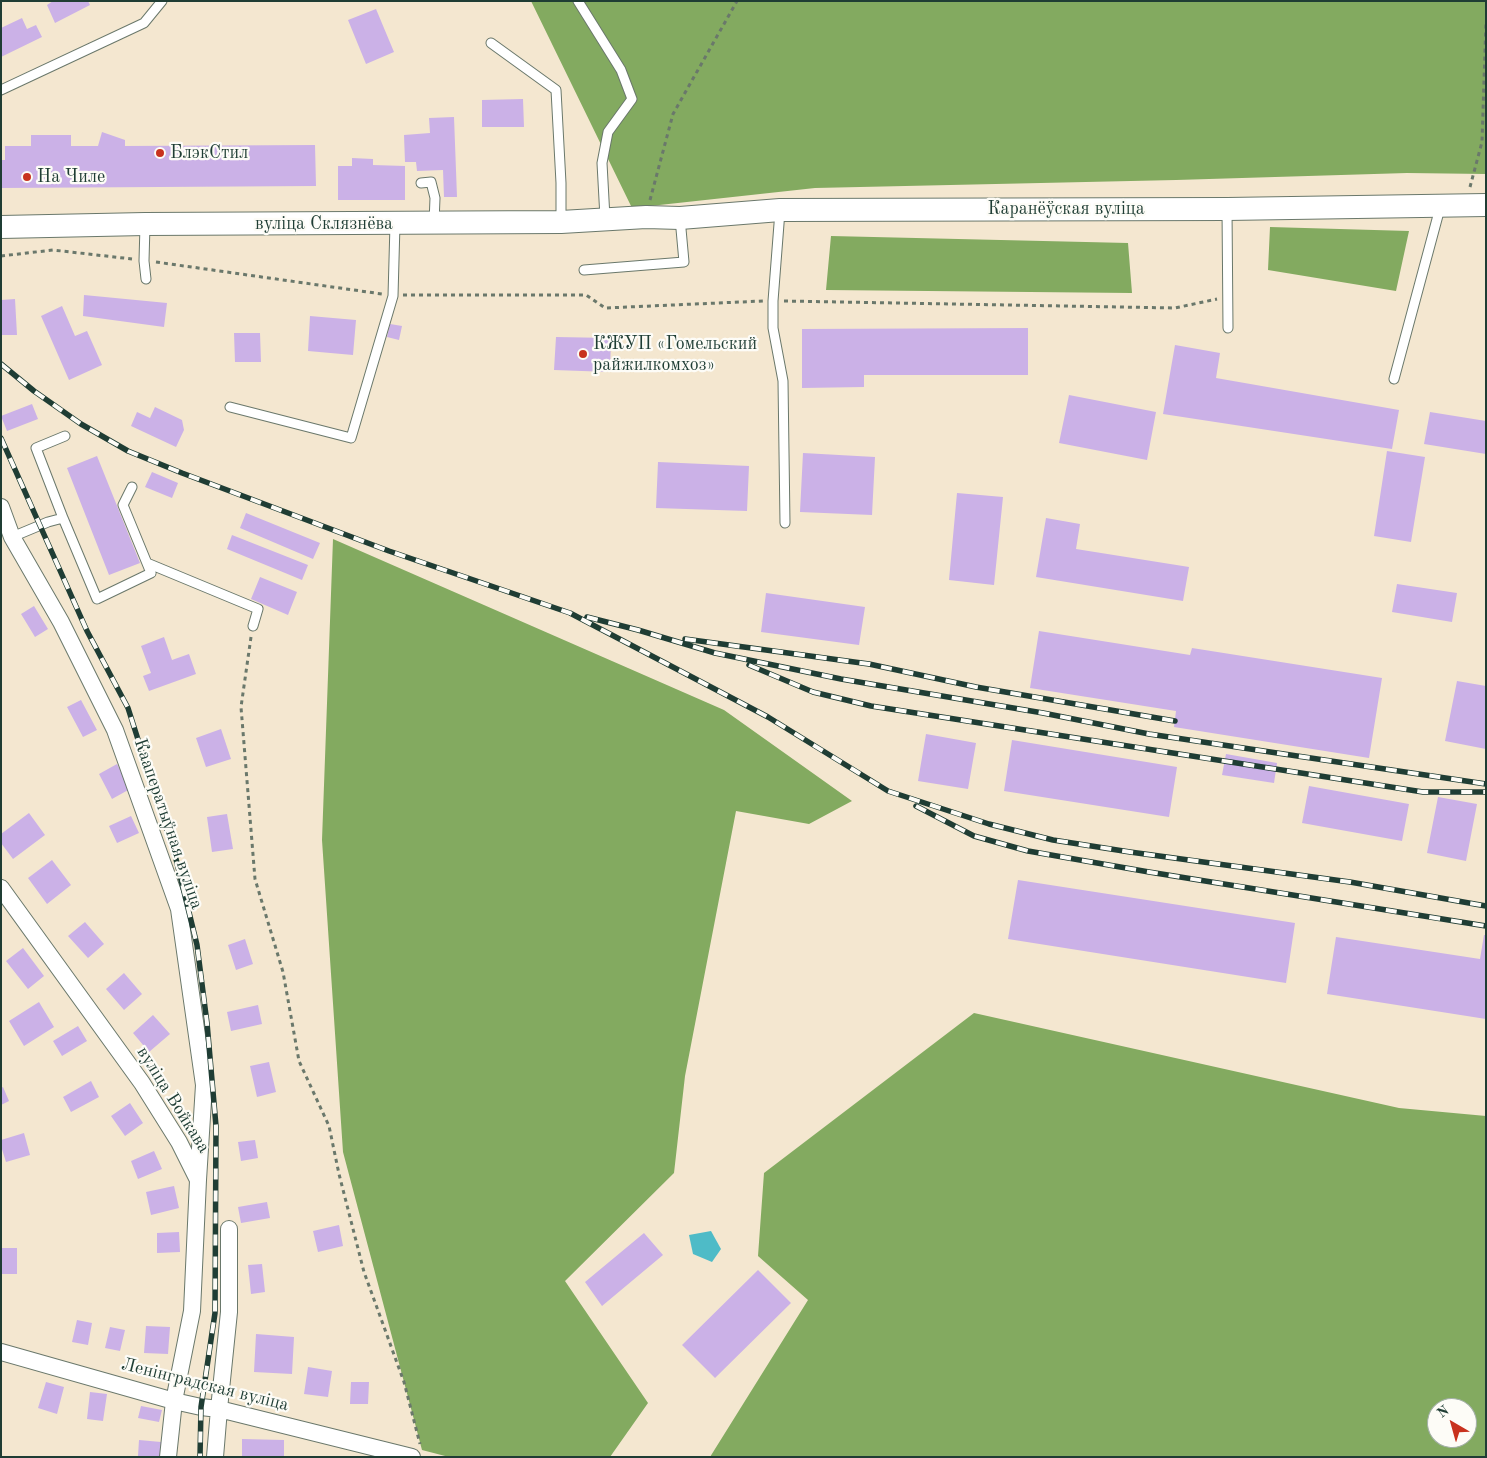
<!DOCTYPE html>
<html>
<head>
<meta charset="utf-8">
<style>
  body { margin:0 }
  #map { position:relative; width:1487px; height:1458px; overflow:hidden; background:#f4e7d0; font-family:"Old Standard TT",serif }
  canvas { display:block }
  .frame { position:absolute; inset:0; border:2px solid #1f3d34; pointer-events:none }
  .north { position:absolute; left:1427px; top:1398px; width:50px; height:50px; box-sizing:border-box; background:#fdfcf7; border:1px solid #a4b0a9; border-radius:50%; rotate:322deg; font-size:14px; font-weight:700; line-height:20px; text-align:center; color:#1f3d34 }
  .north::after { content:''; display:block; margin:auto; width:18px; height:22px; background:#c8321e; clip-path:polygon(50% 0,100% 100%,50% 72%,0 100%) }
</style>
</head>
<body>
<div id="map">
<canvas width="1487" height="1458"></canvas>
<div class="frame"></div>
<div class="north">N</div>
</div>
<script>
const context = document.querySelector('canvas').getContext('2d');
context.lineJoin = 'round';
function fillPath(path, color) { context.fillStyle = color; context.fill(path, 'evenodd'); }
function stroke(path, color, width, dash) { context.strokeStyle = color; context.lineWidth = width; context.lineCap = dash ? 'butt' : 'round'; context.setLineDash(dash || []); context.stroke(path); }
function label(font, color, halo, rows, align = 'center') {
  context.font = font + ' "Old Standard TT",serif'; context.lineWidth = 4.5; context.setLineDash([]); context.textBaseline = 'middle'; context.strokeStyle = halo; context.fillStyle = color; for (const [text, x, y, turn = 0] of rows) {
    context.save(); context.translate(x, y); context.rotate((+turn || 0) * Math.PI / 180); context.textAlign = isNaN(turn) ? turn : align; if (halo) context.strokeText(text, 0, 0); context.fillText(text, 0, 0); context.restore();
  }
}
fillPath(new Path2D(`
  M531 1H1486V174L1407 173 1176 180 815 188 632 208Z
  M1270 227 1409 231 1396 291 1268 270Z
  M831 236 1128 243 1132 293 826 290Z
  M333 539 724 710 852 801 809 824 736 811 685 1076 674 1173 565 1281 648 1403 610 1457H449L422 1450 343 1152 322 840Z
  M974 1013 1399 1108 1486 1116V1457H710L808 1300 758 1256 764 1173ZM1437 1408H1467V1438H1437Z`), '#83aa60');
fillPath(new Path2D(`
  M711 1231 721 1249 712 1262 693 1254 689 1235Z`), '#4ebbc7');
fillPath(new Path2D(`
  M53 1H88L90 5 55 23 47 5Z
  M376 9 394 52 366 64 348 20Z
  M22 18 27 29 36 25 42 37 1 57V28Z
  M523 99 524 127H482V100Z
  M454 117 457 197H444L443 170 417 171 416 162H405L404 135 430 133 429 118Z
  M102 132 125 140V146L315 145 316 186 1 188V160H5V146H31V135H71V146H98Z
  M352 158 373 159V165L405 166V200H338V166H352Z
  M84 295 167 303 164 327 83 316Z
  M15 299 17 335H1V300Z
  M62 306 75 336 87 331 102 365 69 380 41 316Z
  M310 316 356 320 353 355 308 351Z
  M390 324 402 326 399 340 387 337Z
  M1028 328V375H864V387L802 388V329Z
  M234 333H260L261 362H235Z
  M556 337 611 338 610 372 554 370Z
  M1175 345 1220 353 1216 378 1399 410 1392 449 1163 414Z
  M1069 395 1156 412 1147 460 1059 443Z
  M32 404 38 419 7 431 1 416Z
  M155 407 182 420 184 430 176 447 131 426 137 412 150 418Z
  M1430 412 1486 421V454L1424 444Z
  M1387 451 1425 457 1411 542 1374 536Z
  M803 453 875 457 872 515 800 512Z
  M97 456 140 563 109 575 67 468Z
  M658 462 749 466 747 511 656 508Z
  M152 472 178 483 172 498 145 487Z
  M957 493 1003 497 994 585 949 580Z
  M246 513 320 543 313 559 240 528Z
  M1046 518 1080 524 1076 549 1189 567 1183 601 1036 577Z
  M232 535 308 565 302 580 227 549Z
  M260 577 297 592 288 615 251 599Z
  M1397 584 1457 593 1452 622 1392 612Z
  M766 593 865 607 859 645 761 632Z
  M34 606 48 629 35 637 21 614Z
  M1039 631 1190 655 1192 648 1382 678 1369 758 1174 727 1176 711 1030 688Z
  M164 637 172 660 189 654 196 674 149 691 143 676 151 673 141 646Z
  M1457 681 1486 686V749L1445 741Z
  M81 700 97 730 83 737 67 707Z
  M221 729 231 759 206 767 196 738Z
  M926 734 976 743 968 789 918 781Z
  M1012 740 1177 767 1169 817 1004 791Z
  M1226 754 1277 763 1274 783 1222 775Z
  M117 764 130 789 112 799 99 774Z
  M1309 786 1409 804 1402 841 1302 823Z
  M1438 797 1477 804 1466 861 1427 853Z
  M29 813 45 835 13 859 1 843V834Z
  M227 814 233 849 212 852 207 817Z
  M131 816 139 833 117 843 109 826Z
  M52 860 71 885 47 904 28 878Z
  M1018 880 1295 923 1286 983 1008 939Z
  M85 922 104 944 88 958 68 936Z
  M1484 935H1486V1019L1327 994 1336 937 1480 959Z
  M245 939 253 964 236 970 228 945Z
  M23 948 44 976 28 989 6 961Z
  M124 973 142 994 124 1010 106 989Z
  M39 1002 54 1027 24 1046 9 1021Z
  M258 1005 262 1024 231 1031 227 1012Z
  M153 1015 170 1034 149 1052 133 1033Z
  M78 1026 87 1041 62 1056 53 1041Z
  M269 1062 276 1092 257 1097 250 1066Z
  M91 1081 99 1097 71 1112 63 1097Z
  M3 1087 9 1101 1 1105V1088Z
  M130 1103 143 1123 125 1136 111 1116Z
  M24 1133 30 1155 6 1162 1 1146V1140Z
  M255 1140 258 1158 241 1161 238 1142Z
  M154 1151 162 1169 138 1179 131 1161Z
  M174 1186 179 1208 151 1215 146 1192Z
  M267 1202 270 1218 241 1223 238 1207Z
  M339 1225 343 1246 318 1252 313 1231Z
  M179 1232 180 1252 157 1253V1233Z
  M644 1233 663 1255 602 1306 585 1282Z
  M1 1248H17V1274H1Z
  M262 1264 265 1292 251 1294 248 1265Z
  M758 1270 791 1303 715 1378 682 1345Z
  M77 1320 92 1323 88 1345 72 1342Z
  M146 1326 170 1327 168 1354 144 1353Z
  M110 1327 125 1330 120 1351 105 1348Z
  M256 1334 294 1337 292 1374 254 1372Z
  M308 1367 332 1371 328 1397 304 1394Z
  M46 1382 64 1387 57 1414 38 1408Z
  M351 1382H369L368 1404H350Z
  M90 1392 107 1394 103 1421 87 1419Z
  M141 1406 162 1410 159 1422 138 1418Z
  M242 1439 284 1440V1457H242Z
  M139 1440 161 1442 160 1457 138 1456Z`), '#cbb1e7');
const lane = new Path2D(`
  M578 1 621 70 632 99 608 132 602 163 605 218
  M491 43 556 90 561 183V221
  M1 90 144 23 162 1
  M421 183 431 182 435 198 434 223
  M1227 209 1228 328
  M780 211 773 301V328L783 381 785 523
  M145 225 144 261 146 279
  M584 270 684 262 680 218
  M1394 379 1440 208
  M230 407 351 438 393 296 395 224
  M63 518 97 599 151 573 123 505 132 487
  M12 537 48 522 63 518 36 448 65 436
  M147 563 258 609 253 626`);
const street = new Path2D(`
  M1 507 12 537 61 622 115 730 179 909 204 1085 198 1180
  M1 888 142 1083 179 1142 198 1180 192 1311 174 1401 168 1457
  M1 1352 174 1401 201 1407 219 1409 412 1457
  M215 1457 219 1409 229 1312V1229`);
const secondary = new Path2D(`
  M1 227 145 224 561 222 646 217 680 218 780 210 1227 209 1486 205`);
stroke(lane, '#6a786b', 11);
stroke(street, '#6a786b', 18);
stroke(secondary, '#6a786b', 24);
stroke(new Path2D(`
  M1470 187 1482 142 1486 21
  M650 200 673 114 737 1
  M1 256 53 250 132 259
  M156 262 382 294
  M403 295H586L605 308 763 301
  M784 301 1175 308 1217 299
  M251 637 241 707 255 879 283 972 299 1061 329 1126 339 1174 364 1272 404 1382 420 1444`), '#6a786b', 3, [4, 4]);
stroke(lane, '#fff', 9);
stroke(street, '#fff', 16);
stroke(secondary, '#fff', 22);
const rail = new Path2D(`
  M1 364 34 391 81 424 128 451 182 473 389 551 570 613 768 717 888 791 989 824 1053 840 1130 852 1350 882 1486 906
  M1 438 87 631 128 708 176 859 197 945 207 1023 216 1126 215 1313 201 1407 200 1457
  M587 617 638 630 715 653 841 679 1043 713 1149 734 1486 784
  M685 639 869 664 976 687 1175 721
  M749 665 813 692 871 706 1423 792H1486
  M916 806 974 836 1028 851 1149 872 1486 926`);
stroke(rail, '#1f3d34', 5.5);
stroke(rail, '#fdfcf7', 4, [11]);
for (const [x, y, r, color] of [
  [160,153,5,"#c8321e"],
  [27,177,5,"#c8321e"],
  [583,354,5,"#c8321e"]
]) { const dot = new Path2D(); dot.arc(x, y, r, 0, 2 * Math.PI); context.fillStyle = color; context.fill(dot); stroke(dot, '#fdfcf7', 2); }
label('18px', '#1f3d34', '#fdfcf7', [
  ["БлэкСтил",170,153],
  ["На Чиле",37,177],
  ["КЖУП «Гомельский",593,344],
  ["райжилкомхоз»",593,365]
], 'left');
label('18px', '#1f3d34', '#fdfcf7', [
  ["Каранёўская вуліца",1066,209],
  ["вуліца Склязнёва",324,224],
  ["Кааператыўная вуліца",168,824,71],
  ["вуліца Войкава",173,1100,58],
  ["Ленінградская вуліца",205,1385,14]
]);
</script>
</body>
</html>
